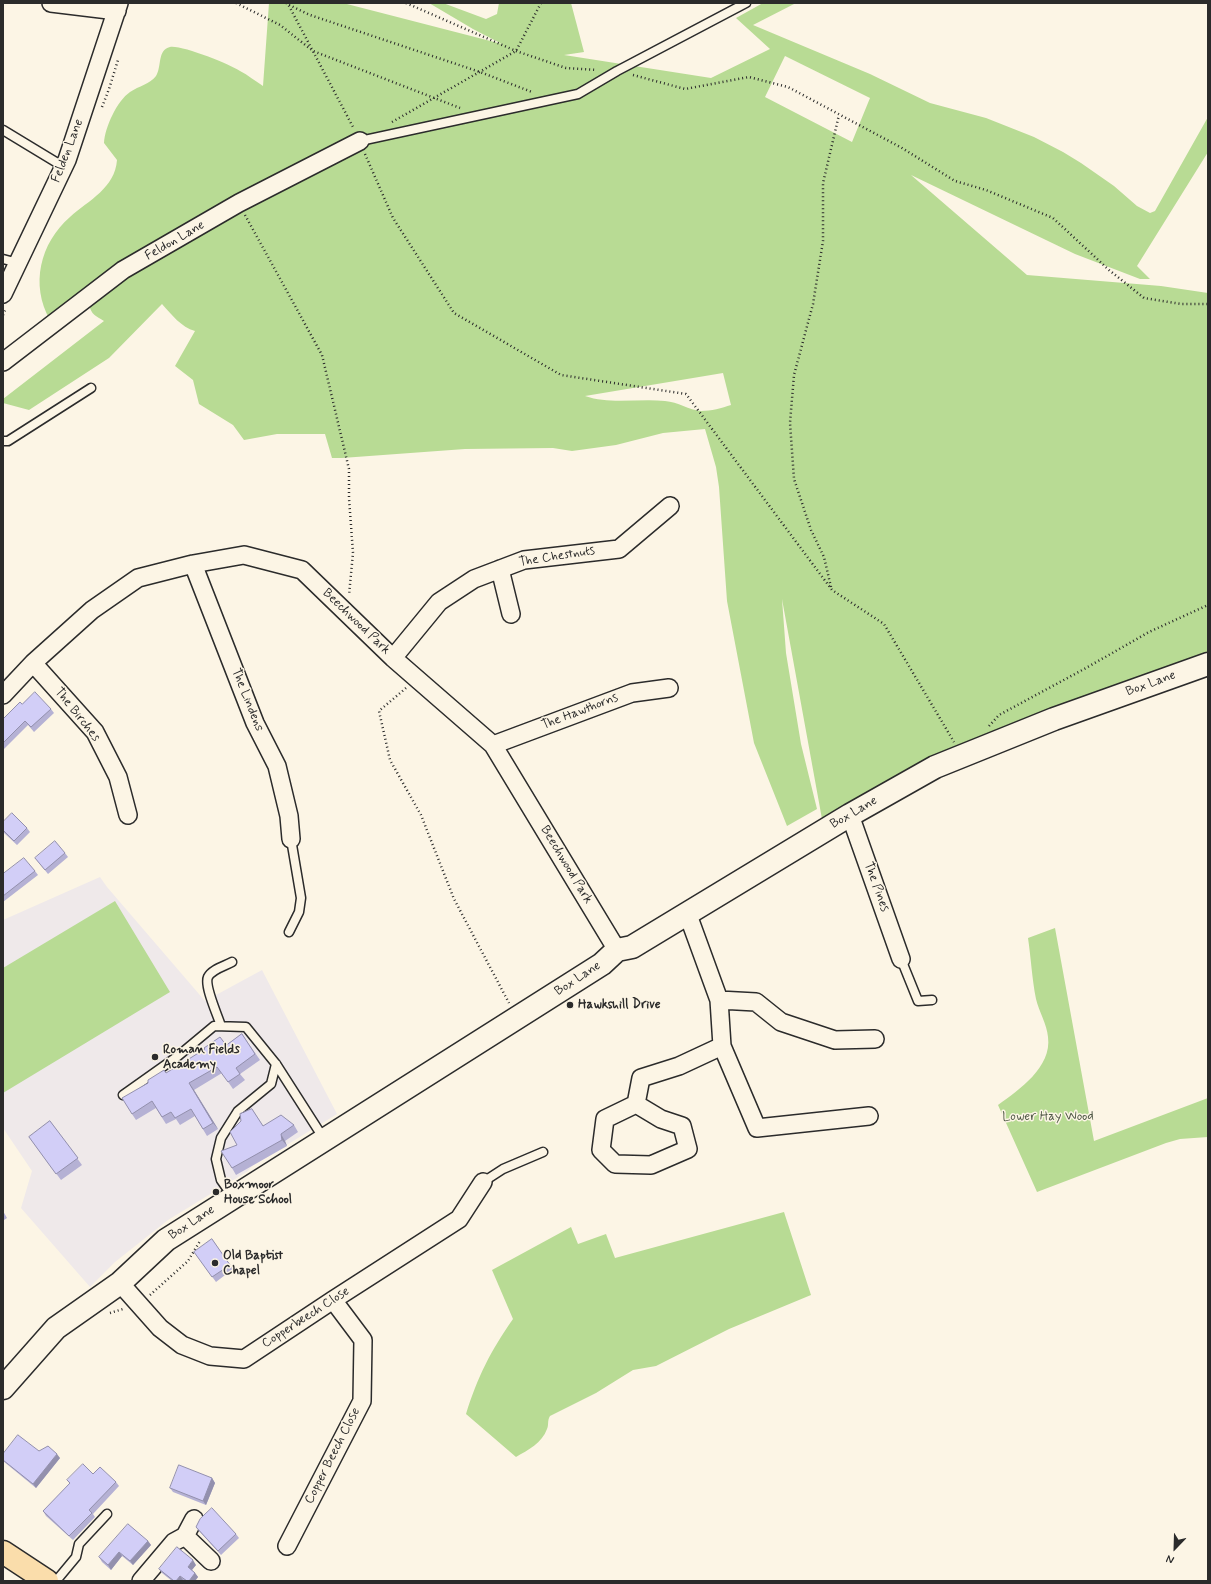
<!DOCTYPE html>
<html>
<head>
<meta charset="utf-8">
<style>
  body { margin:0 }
  #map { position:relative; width:1211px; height:1584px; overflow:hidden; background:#fcf5e5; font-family:Mynerve,sans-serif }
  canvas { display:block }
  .frame { position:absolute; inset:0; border:4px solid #2b2b2b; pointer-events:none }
  .north { position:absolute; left:1155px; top:1528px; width:40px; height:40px; -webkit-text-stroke:3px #fcf5e5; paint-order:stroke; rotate:203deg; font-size:11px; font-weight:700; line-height:16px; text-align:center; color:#2b2b2b }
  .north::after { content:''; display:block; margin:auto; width:14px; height:18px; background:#2b2b2b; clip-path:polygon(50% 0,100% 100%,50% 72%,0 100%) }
</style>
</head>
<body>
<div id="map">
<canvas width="1211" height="1584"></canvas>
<div class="frame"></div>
<div class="north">N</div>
</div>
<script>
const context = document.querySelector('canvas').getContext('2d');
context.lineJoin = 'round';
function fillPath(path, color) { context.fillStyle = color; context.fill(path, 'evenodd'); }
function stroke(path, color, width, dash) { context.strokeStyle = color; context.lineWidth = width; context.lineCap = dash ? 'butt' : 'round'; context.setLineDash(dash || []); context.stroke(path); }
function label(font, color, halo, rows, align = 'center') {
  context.font = font + ' Mynerve,sans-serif'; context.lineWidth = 3; context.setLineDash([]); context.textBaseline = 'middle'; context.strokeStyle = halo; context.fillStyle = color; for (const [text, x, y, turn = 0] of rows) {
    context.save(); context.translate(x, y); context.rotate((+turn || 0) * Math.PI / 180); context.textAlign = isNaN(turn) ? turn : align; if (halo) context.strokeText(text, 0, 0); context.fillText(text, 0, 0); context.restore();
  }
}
fillPath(new Path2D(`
  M100 877 107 887 205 1001 262 970 337 1114 251 1167 248 1171 168 1220 115 1262 90 1287 21 1208 32 1171 3 1128V920Z`), '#efe9ea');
fillPath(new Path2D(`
  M269 3H343L502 44 473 29 429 3H443L486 19 497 14 499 3H571L584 52 564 55 711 78 770 49 736 18 763 3H796L753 25 870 74 930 103 986 118 1034 137 1063 152 1081 163 1114 186 1137 206 1150 213 1155 211 1208 117V152L1137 266 1150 279H1140L1075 254 911 175 1027 275 1161 286 1208 293V654L849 803 822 819 782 599 786 653 801 744 817 809 787 826 754 743 727 601 719 487 716 467 705 429 663 433 616 445 572 451 553 448 465 449 342 458H332L325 434H277L244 440 233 425 199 404 193 380 175 366 195 331C181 327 172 315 162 304L109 358 29 410 3 403V399L104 321C96 316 91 315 89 304L50 320C30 285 40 243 70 217 89 200 115 188 117 160L104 143C105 127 117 101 130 92 139 86 150 84 156 76 162 67 157 50 170 47 182 45 229 64 240 71 248 75 255 81 263 86ZM785 56 870 98 852 142 765 97ZM723 373 731 405C722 408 711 411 701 411 689 410 678 402 665 401 639 398 611 405 585 396Z
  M115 901 170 992 3 1093V968Z
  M1055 928 1094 1141 1208 1098V1137L1180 1139 1166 1143 1037 1192 998 1105C1019 1090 1052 1067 1048 1037 1047 1024 1039 1012 1036 999 1032 979 1031 958 1028 938Z
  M784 1212 811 1295 729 1329 656 1366 633 1370 596 1393 550 1416C547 1421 549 1425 547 1429 542 1443 528 1450 516 1457L466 1414C478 1376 490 1352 513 1319L492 1270 571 1227 578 1244 606 1234 615 1258Z`), '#b8db94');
const service = new Path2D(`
  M3 130 64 167
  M360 141 578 94 617 71 746 3
  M3 259 18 263
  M3 441H8L91 388
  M289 932 299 912 301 898 291 839
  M901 959 918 1001 932 1000
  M221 1026C218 1016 204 986 208 977 212 969 225 966 232 962
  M123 1095 178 1056 214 1026 246 1027 276 1064 324 1139
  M483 1182 503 1169 543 1152
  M233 1197 221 1180 216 1159 221 1138 238 1111 271 1084 276 1064
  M56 1581 76 1557 79 1544 107 1514`);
const minor = new Path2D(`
  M51 3 117 11
  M3 294 67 160 119 3
  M3 362 123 270 239 203 360 141
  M193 564 255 723 277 766 289 816 291 839
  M500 569 511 614
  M393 658 439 602 474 579 524 560 619 549 670 506
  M33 663 95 732 118 777 128 815
  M3 695 33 663 92 610 138 578 193 564 244 555 302 570 393 658 493 745 617 950
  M493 745 632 693 669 688
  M850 815 901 959
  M688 915 719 1000 722 1046 757 1128 869 1116
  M719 1000 756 1002 781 1022 835 1040 875 1039
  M636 1104 661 1119 682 1126 688 1149 651 1165 615 1164 601 1150 605 1119 636 1104 641 1078 679 1066 722 1046
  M120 1283 160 1328 182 1345 210 1356 244 1359 333 1300 459 1219 483 1182
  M185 1536 194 1519
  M287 1546 362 1401 363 1340 333 1300
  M141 1581 174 1542 185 1536 211 1561`);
const secondary = new Path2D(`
  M3 1388 56 1328 120 1283 166 1240 602 964 617 950 632 947 850 815 935 767 1054 719 1208 664`);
const primary = new Path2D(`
  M3 1552 47 1581`);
stroke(service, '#2b2b2b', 11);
stroke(minor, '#2b2b2b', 20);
stroke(secondary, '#2b2b2b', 25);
stroke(primary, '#2b2b2b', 25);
stroke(new Path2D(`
  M236 3 280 25 313 51 460 108
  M286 3 288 4 353 127
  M406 3 516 51 566 68 597 70
  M289 5 310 15 480 72 532 92
  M633 75 685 89 749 77 788 87 902 148 955 181 986 190 1053 218 1109 270 1144 298 1181 304H1208
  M102 107 109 89 118 60
  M392 122 516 51 541 3
  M365 154 393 218 454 313 561 375 686 394 832 590 884 624 954 742
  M245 215 322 355 349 469V498L353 553 349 595
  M3 315 6 308
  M831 587 824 557 811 530 794 479 790 423 794 375 813 304 823 241V183L839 115
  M406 688 379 711 390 760 421 815 454 899 509 1003
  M989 726 999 715 1086 668 1149 632 1208 605
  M150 1295 188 1261 200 1241
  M110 1313 123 1309`), '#2b2b2b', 2.5, [1, 3]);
stroke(service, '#fcf5e5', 8);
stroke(minor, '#fcf5e5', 17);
stroke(secondary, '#fcf5e5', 22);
stroke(primary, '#faddab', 22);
fillPath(new Path2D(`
  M22 704 51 709 54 713 34 732 28 725 3 750V719Z
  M3 822 27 828 30 832 17 845 3 832Z
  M65 853 68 857 48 874 35 858Z
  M35 871 38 875 3 902V874Z
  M242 1034 260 1060 240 1074 245 1080 233 1089 222 1073 194 1090 218 1129 207 1136 195 1116 180 1125 176 1119 166 1124 156 1108 136 1120 132 1114 166 1073 226 1045Z
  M252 1109 263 1126 294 1125 298 1132 285 1141 287 1146 236 1175 232 1168 237 1145 241 1121Z
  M50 1121 82 1165 61 1180 29 1137Z
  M3 1211 7 1218 4 1220 3 1219Z
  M212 1239 233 1269 216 1282 194 1252Z
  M39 1451 60 1458 36 1488 3 1461V1454Z
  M93 1474 116 1482 119 1486 93 1514 95 1517 73 1540 46 1516 43 1511 70 1484 67 1480Z
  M212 1478 215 1483 206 1505 173 1492 170 1488Z
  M196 1527 236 1534 239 1538 221 1555 199 1531Z
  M148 1541 151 1545 133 1565 122 1556 111 1570 102 1562 99 1557Z
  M196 1565 192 1570 195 1573 198 1577 195 1581H184L183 1580V1581H172L162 1573 159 1569Z`), '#b5b1d4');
fillPath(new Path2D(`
  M189 1083 194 1090 218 1129 213 1123Z
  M281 1134 285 1141 287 1146 282 1140Z
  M57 1454 60 1458 36 1488 33 1484Z
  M212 1478 215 1483 206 1505 203 1501Z
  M148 1541 151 1545 133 1565 130 1561Z
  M119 1552 122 1556 111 1570 108 1565Z
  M193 1560 196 1565 191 1571 188 1567Z
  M195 1573 198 1577 195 1581H189Z
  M180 1576 183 1580V1581H176Z`), '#9390ad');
const building = new Path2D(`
  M35 692 51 709 31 727 25 721 3 743V719L20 702 22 704Z
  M12 813 27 828 14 841 3 830V822Z
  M55 841 65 853 45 870 35 858Z
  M24 858 35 871 3 896V874Z
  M242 1034 255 1054 236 1068 240 1074 228 1082 217 1067 189 1083 213 1123 203 1129 191 1109 175 1118 171 1112 162 1117 152 1101 132 1114 122 1098 148 1083V1080L164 1070 166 1073 205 1049 204 1048 220 1037 226 1045Z
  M252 1109 263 1126 281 1115 294 1125 281 1134 282 1140 232 1168 221 1151 237 1145 230 1132 241 1121 240 1114Z
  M50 1121 78 1158 56 1174 29 1137Z
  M212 1239 230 1265 212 1277 194 1252Z
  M18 1435 39 1451 48 1446 57 1454 33 1484 3 1460V1454Z
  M83 1464 93 1474 100 1467 116 1482 89 1510 92 1513 69 1536 43 1511 70 1483 67 1480Z
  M179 1465 212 1478 203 1501 170 1488Z
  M212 1508 236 1534 218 1551 196 1527 200 1519Z
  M128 1524 148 1541 130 1561 119 1552 108 1565 99 1557Z
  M177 1547 193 1560 188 1567 195 1573 189 1581H187L180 1576 176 1581H174L159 1569Z`);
fillPath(building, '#d2cef7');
stroke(building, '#9390ad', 1);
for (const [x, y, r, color] of [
  [570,1005,4,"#2b2b2b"],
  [155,1057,4,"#2b2b2b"],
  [216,1192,4,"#2b2b2b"],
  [215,1263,4,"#2b2b2b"]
]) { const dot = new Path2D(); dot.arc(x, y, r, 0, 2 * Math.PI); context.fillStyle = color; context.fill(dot); stroke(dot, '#fcf5e5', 1.5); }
label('13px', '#2b2b2b', '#fcf5e5', [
  ["Felden Lane",68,151,-69],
  ["Feldon Lane",175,241,-30],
  ["The Chestnuts",557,557,-9],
  ["Beechwood Park",356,622,44],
  ["Box Lane",1151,684,-20],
  ["The Lindens",247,700,68],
  ["The Hawthorns",580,712,-21],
  ["The Birches",77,715,51],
  ["Box Lane",854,813,-30],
  ["Beechwood Park",566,865,59],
  ["The Pines",876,887,70],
  ["Box Lane",578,979,-33],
  ["Box Lane",192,1223,-33],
  ["Copperbeech Close",306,1318,-33],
  ["Copper Beech Close",333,1456,-63]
]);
label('bold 13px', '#2b2b2b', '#fcf5e5', [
  ["Hawkshill Drive",578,1005],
  ["Roman Fields",163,1050],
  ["Academy",163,1065],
  ["Boxmoor",224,1185],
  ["House School",224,1200],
  ["Old Baptist",223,1256],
  ["Chapel",223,1271]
], 'left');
label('13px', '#4e5745', '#fcf5e5', [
  ["Lower Hay Wood",1048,1117]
]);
</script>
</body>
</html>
